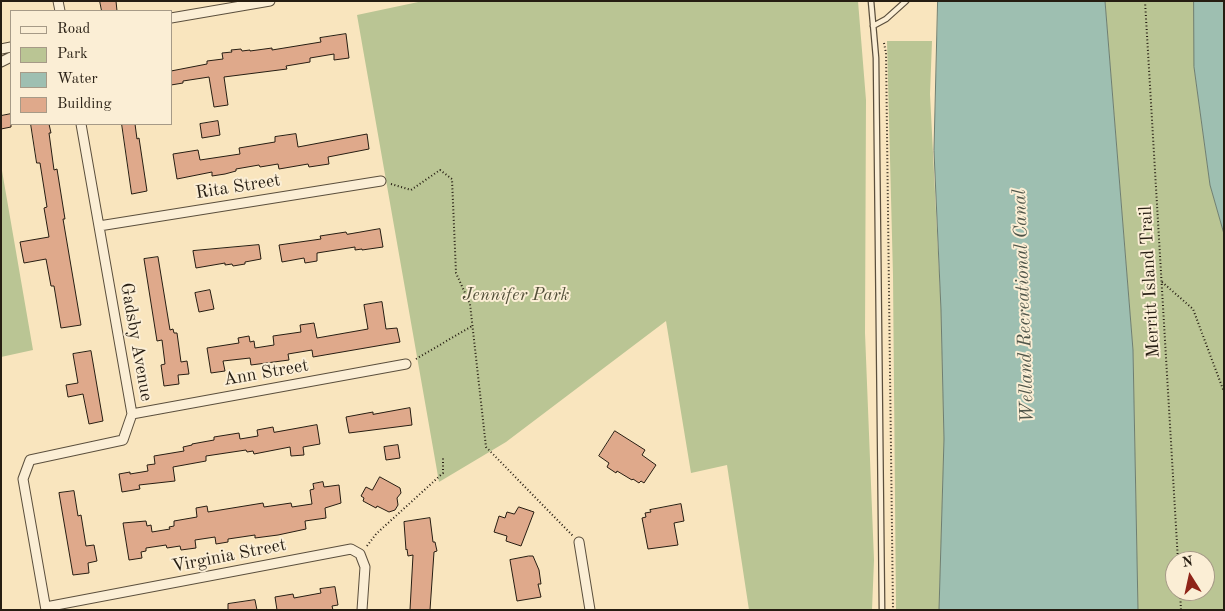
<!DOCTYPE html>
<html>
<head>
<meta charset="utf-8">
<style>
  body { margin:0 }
  #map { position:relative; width:1225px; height:611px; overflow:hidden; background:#f9e5be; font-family:"Old Standard TT",serif }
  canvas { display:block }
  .frame { position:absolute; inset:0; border:2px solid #261d12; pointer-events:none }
  .legend { position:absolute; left:10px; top:10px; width:162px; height:115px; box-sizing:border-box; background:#fbeed5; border:1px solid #a69a87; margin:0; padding:6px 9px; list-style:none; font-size:15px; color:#261d12 }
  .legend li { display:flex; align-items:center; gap:10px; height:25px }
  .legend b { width:25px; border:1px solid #a69a87 }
  .north { position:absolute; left:1165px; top:551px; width:50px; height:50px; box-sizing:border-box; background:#fbeed5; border:1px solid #a69a87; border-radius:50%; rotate:350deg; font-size:14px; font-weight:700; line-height:20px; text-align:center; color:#261d12 }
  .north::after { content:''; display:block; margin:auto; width:18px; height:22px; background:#8f2418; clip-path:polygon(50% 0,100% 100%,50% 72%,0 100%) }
</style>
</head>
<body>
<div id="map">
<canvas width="1225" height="611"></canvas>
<div class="frame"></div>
<ul class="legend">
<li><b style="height:6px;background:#fbeed5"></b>Road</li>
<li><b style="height:14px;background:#bac594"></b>Park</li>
<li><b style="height:14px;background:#9ebfb1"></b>Water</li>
<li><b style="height:14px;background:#dfa98b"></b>Building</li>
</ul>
<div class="north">N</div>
</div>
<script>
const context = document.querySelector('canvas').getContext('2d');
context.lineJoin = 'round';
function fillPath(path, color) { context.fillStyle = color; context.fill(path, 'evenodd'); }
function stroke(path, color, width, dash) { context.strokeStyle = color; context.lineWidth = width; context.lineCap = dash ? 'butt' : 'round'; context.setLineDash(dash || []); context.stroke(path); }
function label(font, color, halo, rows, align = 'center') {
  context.font = font + ' "Old Standard TT",serif'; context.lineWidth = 4; context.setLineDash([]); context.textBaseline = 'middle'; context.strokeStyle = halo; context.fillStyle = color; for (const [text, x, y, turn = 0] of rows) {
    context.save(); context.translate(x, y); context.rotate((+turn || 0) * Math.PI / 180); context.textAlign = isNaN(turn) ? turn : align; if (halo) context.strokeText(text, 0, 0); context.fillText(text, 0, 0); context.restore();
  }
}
fillPath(new Path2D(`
  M423 1H858L866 100 865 333 874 560 872 610H749L727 465 691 473 666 321 506 442 439 482 357 15Z
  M1105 1H1194V67L1210 185 1224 234V610H1138L1133 350ZM1175 561H1205V591H1175Z
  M887 41H932L930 94 941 310 944 439 939 610H896L893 276Z
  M1 165 33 350 1 357Z`), '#bac594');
const water = new Path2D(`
  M938 1H1105L1133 350 1138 610H939L944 439 941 310 934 151Z
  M1194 1H1224V234L1210 185 1194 67Z`);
fillPath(water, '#9ebfb1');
stroke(water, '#6e7e71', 1);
const building = new Path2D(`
  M100 1H116L117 11H102Z
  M346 34 349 58 334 60V54L310 58V62L286 66 287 69 224 77 228 105 214 107 209 77 183 81V83L171 85V71L207 64V61L223 59 222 53 232 52 231 50 241 49 242 51 250 50V51L272 48V50L321 42 320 38Z
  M11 114V127L1 129V116Z
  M218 121 220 135 202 138 200 124Z
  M31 124H49L51 133H49L54 170 57 169 65 219H63L81 325 61 328 54 286H51L46 259 24 263 20 242 49 237 44 208 47 207 40 163H37Z
  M122 124H135L137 139 139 138 147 191 132 194Z
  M296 134 298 147 367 134 369 149 328 157 329 164 309 167 308 164 279 169 278 164 260 167 259 165 236 169V171L225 174 212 176V172L177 179 173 154 198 150 200 160 240 154 239 148 275 142V137Z
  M380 229 383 247 362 250V249L355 250V247L317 253V261L305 263 304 258 282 262 279 245 321 239 320 236 346 232 347 234Z
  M259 245 261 259 245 262V264L233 266 232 264 225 265V263L196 268 193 251Z
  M158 257 170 330 173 329 174 333H177L181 362 187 361 189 374 178 375 179 384 164 386 161 365 165 364 162 340 157 341 144 259Z
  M210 290 214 309 199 312 195 293Z
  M382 302 386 329 397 328 400 342 313 357 312 350 288 354 289 360 251 365 250 358 223 361 225 371 211 373 207 348 239 343 238 338 249 336 250 342 254 341 255 348 274 345 273 336 301 332 300 325 314 323 317 338 368 329 364 305Z
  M91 351 103 421 89 424 83 394 68 397 66 385 78 383 73 354Z
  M410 408 412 425 349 433 346 417 373 412V414Z
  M317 425 320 444 303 447 304 455 291 456 290 447 254 454 253 451 247 452 246 450 206 456V461L173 467 175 481 139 485 140 489 122 492 119 474 130 472V474L148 471 147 465 155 464 154 456 184 451 183 447 192 445V444L214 440V437L239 433 240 439 258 436 257 430 273 427 274 432Z
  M615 431 645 450 642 455 656 465 644 483 641 481 639 483 633 479 632 480 617 471 616 473 607 467 609 463 599 456Z
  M398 445 400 458 386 460 384 447Z
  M380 477 400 488 401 493 397 498 398 505 395 510 389 512 377 506 376 508 363 501 364 498 361 496 366 487 372 490Z
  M323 482 324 487 339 485 341 503 325 508 326 518 305 521 306 529 278 535 255 538V535L228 539V542L216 544 215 537 195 540 196 548 181 550 180 546 167 548 166 545 146 548V551L141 552 142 558 129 560 123 523 146 521 147 526 151 525 152 532 170 529 169 527 174 526V521L197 517 196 508 207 506 208 512 263 503 264 507 291 503 292 507 312 504 310 490 314 489 313 484Z
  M74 491 78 516 81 515 86 546 94 545 97 561 88 563 89 573 73 575 59 493Z
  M681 504 684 521 674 523 678 545 648 549 642 518 646 517 645 513 651 512 650 510Z
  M519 507 534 512 521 546 506 541 507 536 494 532 499 516 505 518 507 512 514 514Z
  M430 518 433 542H435L437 551 434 552 430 610H410L413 555 408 556 407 549 406 550 404 522Z
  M529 556H533L539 570 541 584H538L541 597 517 601 510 560Z
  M335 587 338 605 332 606 333 610H277L275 597 293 594 294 598 321 593 320 589Z
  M255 600 257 610H228V604Z`);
fillPath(building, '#dfa98b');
stroke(building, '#261d12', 1);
const lane = new Path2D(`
  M871 1 876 58 882 610
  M873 26 886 19 906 1`);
const street = new Path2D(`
  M58 1 60 11
  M171 18 270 1
  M1 49 11 47
  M1 62 11 57
  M99 226 381 181
  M132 414 406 364
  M579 542 590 610
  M46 607 351 549 360 554 365 567 362 610
  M46 610 23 479 30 460 123 440 132 414 81 124`);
stroke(lane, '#5b4f3d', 7);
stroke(street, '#5b4f3d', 11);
stroke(new Path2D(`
  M1145 1 1178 561
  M884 43 886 53 893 610
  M391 184 411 190 440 170 452 179 456 273 470 304 486 447 573 536
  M1162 282 1193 309 1224 392
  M416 359 472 326
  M367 546 376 534 443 473V458
  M1180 591 1181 610`), '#261d12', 2, [1, 2.5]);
stroke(lane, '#fbeed5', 4.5);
stroke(street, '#fbeed5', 9);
label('18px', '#261d12', '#fbeed5', [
  ["Rita Street",238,187,-9],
  ["Merritt Island Trail",1150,282,-93],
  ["Gadsby Avenue",136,342,80],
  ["Ann Street",266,373,-10],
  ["Virginia Street",229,556,-11]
]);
label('italic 18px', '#524f39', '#fbeed5', [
  ["Jennifer Park",516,295]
]);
label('italic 19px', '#50564a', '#fbeed5', [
  ["Welland Recreational Canal",1024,306,-92]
]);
</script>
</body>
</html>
